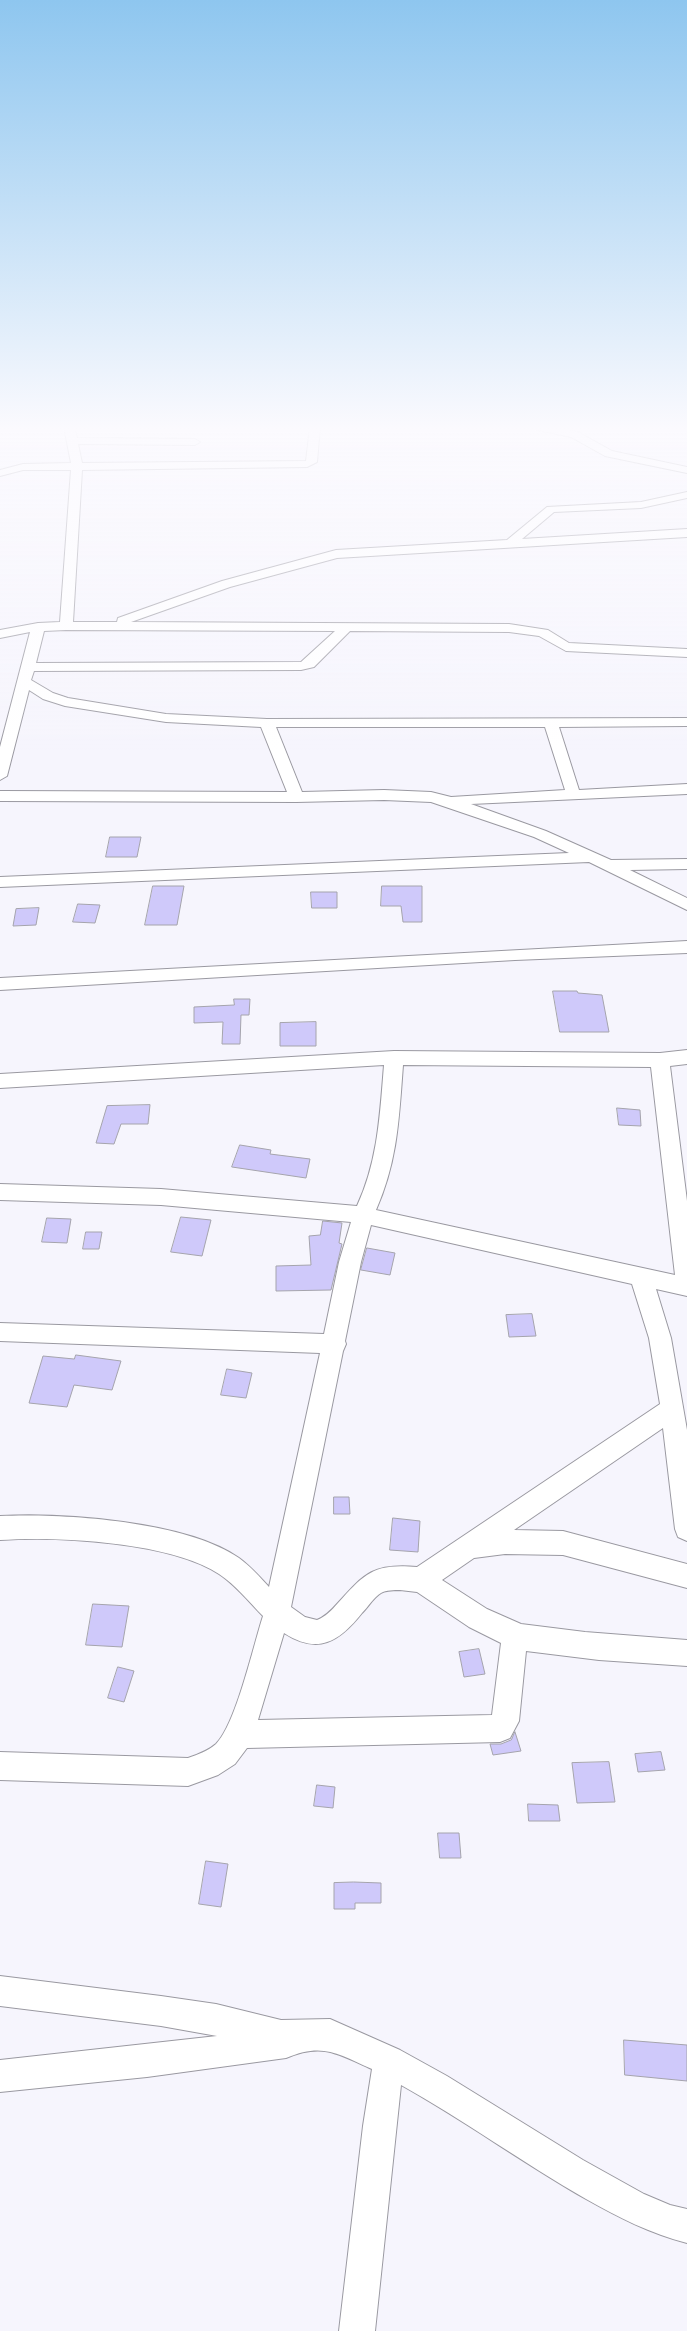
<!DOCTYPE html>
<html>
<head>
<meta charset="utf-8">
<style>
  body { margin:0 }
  canvas { display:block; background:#f6f5fd }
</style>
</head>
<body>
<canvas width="687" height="2331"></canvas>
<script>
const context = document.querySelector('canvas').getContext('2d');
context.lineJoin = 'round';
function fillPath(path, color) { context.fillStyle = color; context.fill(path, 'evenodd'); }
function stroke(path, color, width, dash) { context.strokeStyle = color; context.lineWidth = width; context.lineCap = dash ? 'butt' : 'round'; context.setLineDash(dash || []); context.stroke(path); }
const building = new Path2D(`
  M110 837H141L137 857H106Z
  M153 886H184L177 925H145Z
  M382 886H422V922H403L401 906H381Z
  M311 892H337V908H312Z
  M78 904 100 905 95 923 73 922Z
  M39 908 36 925 13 926 16 909Z
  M553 991H577L578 993 602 995 609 1032H560Z
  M234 999H250L249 1015H241L240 1044H222L223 1022 194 1023V1007L234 1005Z
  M316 1022V1046H280V1023Z
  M150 1105 148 1124H121L114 1144 96 1143 107 1106Z
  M617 1108 640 1110 641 1126 619 1125Z
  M240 1145 271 1150 270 1154 310 1159 306 1178 232 1167Z
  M181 1217 211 1220 202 1256 171 1252Z
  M47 1218 71 1219 67 1243 42 1242Z
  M323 1221 342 1223 339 1243 342 1244 331 1290 276 1291V1266L311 1265 309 1236 320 1235Z
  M86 1232H102L99 1249H83Z
  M367 1248 395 1253 390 1275 361 1270Z
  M532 1314 536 1336 509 1337 506 1315Z
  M76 1355 121 1361 112 1390 74 1385 67 1407 29 1403 43 1356 74 1359Z
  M227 1369 252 1373 246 1398 221 1395Z
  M334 1497H349L350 1514H334Z
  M393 1518 420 1521 418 1552 390 1550Z
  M93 1604 129 1606 122 1647 86 1645Z
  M479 1649 485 1674 464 1677 459 1652Z
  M118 1667 134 1671 124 1702 108 1698Z
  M515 1732 521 1751 493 1755 490 1744H501L511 1740Z
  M661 1752 665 1770 638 1772 635 1754Z
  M609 1762 615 1802 577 1803 572 1763Z
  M317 1785 335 1787 333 1808 314 1806Z
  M528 1804 558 1805 560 1821H529Z
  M438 1833H459L461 1858H440Z
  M206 1861 228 1864 221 1907 199 1904Z
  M354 1882 381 1883V1903H355V1909H334V1883Z
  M624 2040 687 2045V2081L625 2075Z`);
fillPath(building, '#cfc9fa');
stroke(building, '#a5a4ac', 1);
const minor = new Path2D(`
  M64 427H74L77 438 195 439 200 442 195 445 78 444 82 463 306 461 310 427H320L317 462 307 467 82 470 73 622H117L118 618 222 581 336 550 507 540 547 507 641 502 687 492V498L641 508 554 512 522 539 687 529V537L337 558 230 587 131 622 509 624 548 630 569 643 687 649V657L566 651 539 636 509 632 350 631 314 667 301 670 34 671 31 680 53 693 68 698 166 714 267 719 687 718V726L559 727 579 790 687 784V794L471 804 546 831 611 860 687 859V869L630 870 687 898V910L589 862 0 887V877L569 853 534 837 431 802 384 800 296 802 0 801V791L287 792 261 727 166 722 65 706 43 699 29 690 7 776 0 780V747L30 632 0 638V630L38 623 60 622 71 470H23L0 476V470L23 464 71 463ZM66 630 335 631 301 662 36 663 44 631ZM276 727H545L565 790 451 797 431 792 384 790 302 792Z
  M533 427H552L578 432 612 451 687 467V473L605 456 571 437 534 429Z
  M687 941V953L515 960 0 990V978Z
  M687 1050V1064L670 1066 687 1201V1296L656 1289 671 1338 687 1430V1541L678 1537 675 1529 663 1428 514 1530 563 1531 687 1564V1588L563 1555 505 1554 474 1558 442 1580 487 1609 521 1624 585 1632 687 1640V1666L599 1660 526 1651 519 1721 510 1738 500 1742 247 1748 235 1764 218 1775 188 1786 0 1780V1752L188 1758C197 1755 208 1751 216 1744 236 1724 253 1647 263 1616 249 1602 236 1585 219 1574 171 1542 58 1536 0 1540V1516C63 1513 186 1521 239 1558 250 1566 260 1577 269 1587L320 1353 0 1341V1323L324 1334 339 1262 351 1222 161 1205 0 1200V1184L161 1189 357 1206C378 1161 380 1114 384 1065L0 1088V1074L394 1051 660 1053ZM403 1065 651 1067 675 1275 376 1210C398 1160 399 1117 403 1065ZM371 1225 632 1284 649 1338 660 1404 417 1567C374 1563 365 1573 338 1603 332 1610 325 1617 317 1620L305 1617 291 1607 343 1351 346 1344 345 1341 361 1262ZM400 1590 417 1592 469 1627 501 1643 492 1715 258 1720 284 1633C318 1655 339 1642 362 1613 368 1607 374 1597 381 1593 386 1590 394 1590 400 1590Z
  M0 1976 161 1996 216 2004 281 2020 330 2019 400 2050 447 2076 583 2160 644 2194 670 2205 687 2209V2243C651 2234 618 2217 586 2199 523 2163 464 2120 401 2085L375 2331H339L363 2126 372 2069C338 2054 323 2042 286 2058L147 2077 0 2092V2060L217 2036 161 2026 0 2006Z`);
stroke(minor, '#9a99a1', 2);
fillPath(minor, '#fff');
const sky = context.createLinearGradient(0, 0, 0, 753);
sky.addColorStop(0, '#8ec6ef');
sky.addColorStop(0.57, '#fbfafe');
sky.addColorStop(1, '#fbfafe00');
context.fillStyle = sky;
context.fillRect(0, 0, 687, 753);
</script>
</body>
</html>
